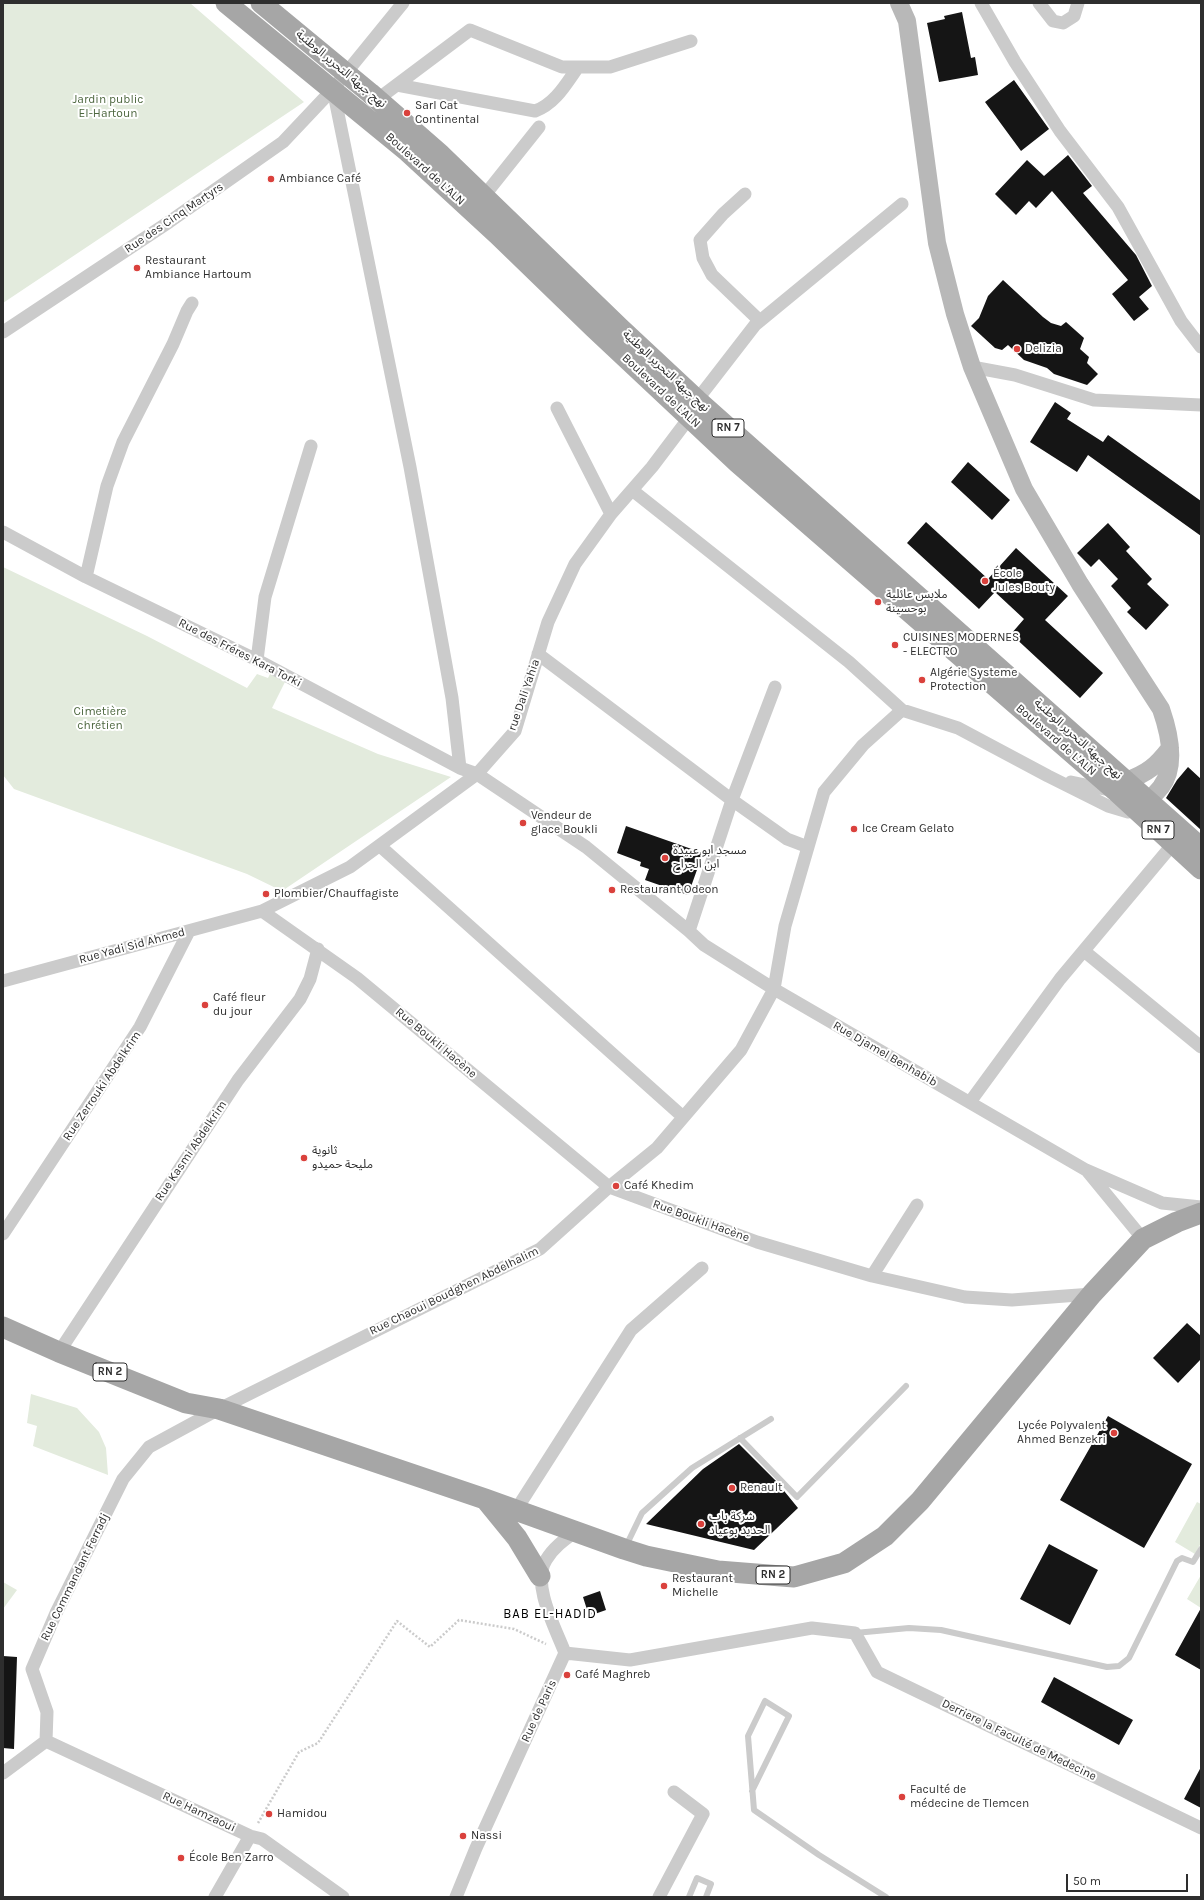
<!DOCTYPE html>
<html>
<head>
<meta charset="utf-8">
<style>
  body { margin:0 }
  #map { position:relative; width:1204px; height:1900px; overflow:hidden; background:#fff; font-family:Karla,sans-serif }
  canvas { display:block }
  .frame { position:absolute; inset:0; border:4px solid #2e2e2e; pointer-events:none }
  .scale { position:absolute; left:1066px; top:1874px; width:122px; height:18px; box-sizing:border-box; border:2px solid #2e2e2e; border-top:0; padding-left:5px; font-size:12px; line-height:14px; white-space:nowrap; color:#2e2e2e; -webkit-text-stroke:3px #fff; paint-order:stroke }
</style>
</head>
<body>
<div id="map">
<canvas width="1204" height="1900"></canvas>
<div class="frame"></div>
<div class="scale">50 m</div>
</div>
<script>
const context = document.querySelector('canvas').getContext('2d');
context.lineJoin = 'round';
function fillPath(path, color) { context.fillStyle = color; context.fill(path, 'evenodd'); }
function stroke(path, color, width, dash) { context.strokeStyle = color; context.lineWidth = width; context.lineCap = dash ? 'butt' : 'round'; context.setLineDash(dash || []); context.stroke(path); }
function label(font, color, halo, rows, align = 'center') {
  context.font = font + ' Karla,"Noto Sans Arabic",sans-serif'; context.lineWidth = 4; context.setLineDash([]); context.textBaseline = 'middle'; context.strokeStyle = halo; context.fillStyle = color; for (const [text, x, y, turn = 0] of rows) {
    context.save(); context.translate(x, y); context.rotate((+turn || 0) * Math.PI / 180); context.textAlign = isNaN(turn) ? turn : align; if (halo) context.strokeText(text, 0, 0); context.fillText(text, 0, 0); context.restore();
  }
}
fillPath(new Path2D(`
  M3 3H190L304 102 3 303Z
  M3 567 147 636 247 688 257 674 268 678 271 672 286 680 272 708 378 754 451 777 282 891 247 874 14 789 3 775Z
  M31 1394 77 1408 99 1432 106 1448 108 1475 33 1446 37 1426 27 1423Z
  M1197 1502 1201 1504V1543L1195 1554 1175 1542Z
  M1201 1575V1608L1187 1599Z
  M3 1582 17 1590 3 1609Z`), '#e3ebdd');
fillPath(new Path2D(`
  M962 12 971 58 975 57 978 75 939 82 927 23 945 19 944 16Z
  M1014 80 1049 129 1021 151 985 102Z
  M1068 155 1092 186 1083 193 1136 255 1152 286 1139 297 1149 309 1134 321 1112 294 1128 280 1052 191 1036 208 1029 201 1016 215 995 194 1027 160 1044 176Z
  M1003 280 1043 317 1051 323 1061 326 1066 322 1084 338 1080 349 1089 357 1087 363 1098 374 1087 385 1054 374 1047 368 1024 360 1008 345 1002 350 995 348 971 326 979 318 988 296Z
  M1055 402 1071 413 1067 419 1103 442 1108 435 1201 501V536L1088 455 1077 472 1030 442Z
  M968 462 1010 500 992 520 951 482Z
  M926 522 988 579 1016 548 1068 596 1045 620 1103 673 1080 698 1011 634 1024 619 995 592 979 609 907 543Z
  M1108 523 1130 547 1126 551 1152 579 1147 584 1169 605 1146 630 1127 612 1131 608 1111 586 1118 579 1099 559 1091 567 1077 553Z
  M1188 767 1201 779V830L1166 798 1177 780Z
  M626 826 703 853 688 895 645 880 649 869 640 866 641 862 617 853Z
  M1187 1323 1201 1336V1359L1178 1383 1153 1358Z
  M1108 1416 1192 1464 1144 1548 1060 1500Z
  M739 1444 776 1481 798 1508 754 1550 646 1524 703 1469Z
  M1049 1544 1098 1570 1070 1625 1020 1599Z
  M600 1591 606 1610 589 1616 583 1597Z
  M1201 1608V1670L1175 1655Z
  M3 1656 17 1657 14 1749 3 1748Z
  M1054 1677 1133 1720 1119 1745 1041 1702Z
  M1201 1767V1808L1184 1799Z`), '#151515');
stroke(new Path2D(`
  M258 1823 299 1752 318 1743 397 1621 430 1647 459 1620 514 1629 546 1644`), '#cbcbcb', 2.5, [2, 2]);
stroke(new Path2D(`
  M740 1438 797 1497 906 1386
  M626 1546 642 1513 692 1468 771 1419
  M855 1633 909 1628 941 1630 1107 1667 1119 1666 1129 1658 1177 1561 1182 1558 1193 1562 1201 1549
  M752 1791 789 1716 765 1701 748 1736 754 1810 819 1855 886 1897
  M689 1897 697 1878 711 1884 706 1897`), '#cbcbcb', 6);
stroke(new Path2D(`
  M403 3 333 89 410 467 452 698 460 768
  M981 3 1015 62 1060 131 1118 207 1181 321 1201 347
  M1039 3 1053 21 1063 23 1074 16 1078 3
  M397 85 535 111C555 104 566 84 578 67
  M378 99 470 30 562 67H610L691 41
  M745 194 723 214 700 240 703 258 712 275 760 321
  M484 196 539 127
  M3 332 169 222 283 142 333 89
  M972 367 1015 375 1094 400 1201 405
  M557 408 611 514
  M632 490 849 662 902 710 958 728 1048 776 1108 806 1128 812 1138 809
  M3 532 86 577 257 660 460 768 477 774 586 847 689 931 704 945 774 989 1086 1170 1162 1203 1201 1207
  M86 577 107 486 123 442 173 344 187 311 192 303
  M538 654 732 800 689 931
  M257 660 265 597 311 446
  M775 687 732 800 787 839 808 847
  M1071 782 1114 791
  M380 846 682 1116
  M262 911 357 978 609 1187 757 1242 872 1276 965 1297 1012 1300 1092 1294
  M1084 951 1201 1047
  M3 981 262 911 350 867 477 774 515 731 548 622 575 564 611 514 652 467 689 418 697 400 755 325 902 204
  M970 1102 1060 979 1173 844
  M1088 1172 1143 1239
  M3 1234 140 1027 189 931
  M872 1276 917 1205
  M59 1352 238 1080 300 999 310 979 318 949
  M516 1510 631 1330 702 1268
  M565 1653 630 1660 812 1628 855 1633 877 1672 1201 1828
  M46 1741 250 1836 262 1839 343 1897
  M3 1773 46 1741 47 1712 32 1669 56 1613 123 1479 149 1447 219 1409 540 1249 609 1187 657 1148 741 1050 774 989 785 926 824 792 863 745 902 710
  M215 1897 250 1836
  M456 1897 476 1848 565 1653C556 1629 531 1584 546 1560 553 1548 564 1540 575 1532
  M659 1897 703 1814 674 1792`), '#cbcbcb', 13);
stroke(new Path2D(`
  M899 3 907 21 937 243 955 314 972 367 1024 489 1080 584 1161 709C1169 732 1177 766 1161 787 1157 792 1152 797 1148 801
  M1126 781C1148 773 1156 766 1170 748`), '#b8b8b8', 18);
stroke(new Path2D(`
  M226 3 408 152 497 234 594 328 738 463 1116 791 1201 869
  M261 3 370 93 441 155 620 328 697 400 1201 848
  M3 1327 59 1352 186 1403 219 1409 485 1499 624 1549 646 1556 718 1571 794 1577 844 1563 885 1536 920 1501 1092 1294 1143 1239 1177 1222 1201 1213
  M486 1500 517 1538 540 1576`), '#a6a6a6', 21);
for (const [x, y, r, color] of [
  [407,113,4,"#da413c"],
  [271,179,4,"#da413c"],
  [137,268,4,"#da413c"],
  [1017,349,4,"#da413c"],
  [985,581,4,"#da413c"],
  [878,602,4,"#da413c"],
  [895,645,4,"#da413c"],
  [922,680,4,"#da413c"],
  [523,823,4,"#da413c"],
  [854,829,4,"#da413c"],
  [665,858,4,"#da413c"],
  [612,890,4,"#da413c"],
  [266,894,4,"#da413c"],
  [205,1005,4,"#da413c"],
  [304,1158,4,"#da413c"],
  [616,1186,4,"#da413c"],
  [1114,1433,4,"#da413c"],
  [732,1488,4,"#da413c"],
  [701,1524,4,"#da413c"],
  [664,1586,4,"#da413c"],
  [567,1675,4,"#da413c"],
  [902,1797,4,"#da413c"],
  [269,1814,4,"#da413c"],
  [463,1836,4,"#da413c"],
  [181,1858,4,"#da413c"]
]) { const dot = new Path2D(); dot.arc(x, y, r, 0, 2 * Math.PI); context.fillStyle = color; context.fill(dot); stroke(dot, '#fff', 1.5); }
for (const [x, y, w] of [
  [728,428,32],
  [1158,830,32],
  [110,1372,34],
  [773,1575,34]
]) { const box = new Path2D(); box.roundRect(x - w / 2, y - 9, w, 18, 3); context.fillStyle = '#fff'; context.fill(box); stroke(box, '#2e2e2e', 1); }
label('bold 11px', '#2e2e2e', null, [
  ["RN 7",728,428],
  ["RN 7",1158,830],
  ["RN 2",110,1372],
  ["RN 2",773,1575]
]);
label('12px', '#2e2e2e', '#fff', [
  ["نهج جبهة التحرير الوطنية",341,69,40],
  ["Boulevard de L'ALN",425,169,42],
  ["Rue des Cinq Martyrs",174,218,-34],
  ["نهج جبهة التحرير الوطنية",666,371,43],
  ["Boulevard de L'ALN",661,391,43],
  ["Rue des Fréres Kara Torki",240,653,27],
  ["rue Dali Yahia",524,695,-71],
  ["نهج جبهة التحرير الوطنية",1078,739,42],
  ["Boulevard de L'ALN",1056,740,41],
  ["Rue Yadi Sid Ahmed",132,946,-15],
  ["Rue Boukli Hacène",436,1043,40],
  ["Rue Djamel Benhabib",885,1054,30],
  ["Rue Zerrouki Abdelkrim",102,1086,-56],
  ["Rue Kasmi Abdelkrim",191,1151,-56],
  ["Rue Boukli Hacène",701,1221,20],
  ["Rue Chaoui Boudghen Abdelhalim",454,1291,-26],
  ["Rue Commandant Ferradj",75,1577,-64],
  ["Rue de Paris",539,1711,-65],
  ["Derriere la Faculté de Medecine",1019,1740,26],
  ["Rue Hamzaoui",199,1812,25]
]);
label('12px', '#4d673f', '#fff', [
  ["Jardin public",108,100],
  ["El-Hartoun",108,114],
  ["Cimetière",100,712],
  ["chrétien",100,726]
]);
label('12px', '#2e2e2e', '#fff', [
  ["Sarl Cat",415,106],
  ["Continental",415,120],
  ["Ambiance Café",279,179],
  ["Restaurant",145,261],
  ["Ambiance Hartoum",145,275],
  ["Delizia",1025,349],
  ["École",993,574],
  ["Jules Bouty",993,588],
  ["ملابس عائلية",886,595],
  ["بوحسينة",886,609],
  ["CUISINES MODERNES",903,638],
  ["- ELECTRO",903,652],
  ["Algérie Systeme",930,673],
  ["Protection",930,687],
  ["Vendeur de",531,816],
  ["glace Boukli",531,830],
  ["Ice Cream Gelato",862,829],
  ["مسجد ابو عبيدة",673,851],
  ["ابن الجراح",673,865],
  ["Restaurant Odeon",620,890],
  ["Plombier/Chauffagiste",274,894],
  ["Café fleur",213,998],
  ["du jour",213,1012],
  ["ثانوية",312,1151],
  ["مليحة حميدو",312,1165],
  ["Café Khedim",624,1186],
  ["Lycée Polyvalent",1106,1426,"right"],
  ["Ahmed Benzekri",1106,1440,"right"],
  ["Renault",740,1488],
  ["شركة باب",709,1517],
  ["الحديد بوعياد",709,1531],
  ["Restaurant",672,1579],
  ["Michelle",672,1593],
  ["Café Maghreb",575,1675],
  ["Faculté de",910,1790],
  ["médecine de Tlemcen",910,1804],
  ["Hamidou",277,1814],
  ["Nassi",471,1836],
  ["École Ben Zarro",189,1858]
], 'left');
context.letterSpacing = '1px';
label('13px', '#000', '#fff', [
  ["BAB EL-HADID",550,1614]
]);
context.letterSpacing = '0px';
</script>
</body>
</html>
